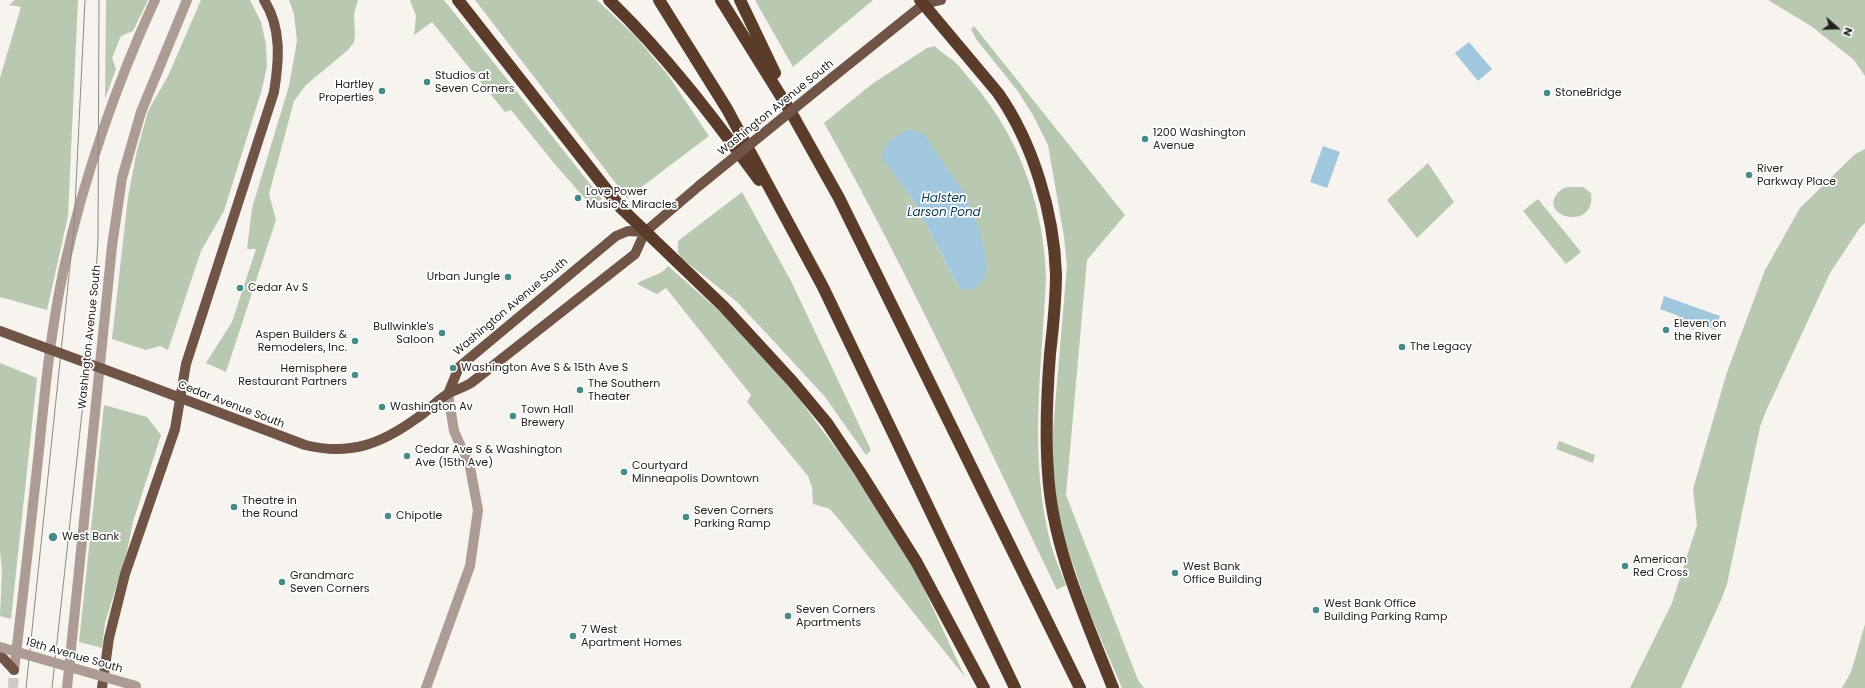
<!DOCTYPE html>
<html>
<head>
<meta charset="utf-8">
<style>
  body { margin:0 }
  #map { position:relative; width:1865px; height:688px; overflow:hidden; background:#f7f3ee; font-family:Poppins,sans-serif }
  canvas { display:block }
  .north { position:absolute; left:1817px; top:8px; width:40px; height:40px; -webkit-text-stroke:3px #fff; paint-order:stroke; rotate:110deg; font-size:11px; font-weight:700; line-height:16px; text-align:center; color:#242220 }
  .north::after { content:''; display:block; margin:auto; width:14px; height:18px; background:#242220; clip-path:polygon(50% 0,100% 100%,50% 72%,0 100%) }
</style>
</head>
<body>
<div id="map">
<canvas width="1865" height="688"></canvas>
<div class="north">N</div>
</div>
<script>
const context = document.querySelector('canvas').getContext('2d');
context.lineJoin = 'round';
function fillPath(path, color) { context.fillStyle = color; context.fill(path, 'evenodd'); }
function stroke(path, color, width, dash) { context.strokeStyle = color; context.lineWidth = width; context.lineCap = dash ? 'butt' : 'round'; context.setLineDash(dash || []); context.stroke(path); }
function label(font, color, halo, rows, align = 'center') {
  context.font = font + ' Poppins,sans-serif'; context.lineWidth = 3.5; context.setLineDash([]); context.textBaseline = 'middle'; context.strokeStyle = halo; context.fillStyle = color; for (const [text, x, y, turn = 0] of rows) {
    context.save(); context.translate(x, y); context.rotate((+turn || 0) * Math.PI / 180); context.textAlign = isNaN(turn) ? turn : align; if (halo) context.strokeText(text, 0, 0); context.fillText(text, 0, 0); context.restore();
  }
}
fillPath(new Path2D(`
  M15 0H78L68 216 47 310 0 297V78L21 7 9 5Z
  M106 0H148L133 31 121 36 112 58 116 69 105 99Z
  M201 0H250L261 22 266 44 267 66 262 89 224 211 201 251 168 350 160 346 146 350 112 339 128 197 136 155 148 111 168 76Z
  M289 0H358L354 14 355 35 354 42 348 50 306 85 294 101 269 194 276 220 226 372 206 363 232 322 256 249H247L252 208 289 86 297 41 294 14Z
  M410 0H444L602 199 593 208 554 163 511 110 505 112 432 22 414 35 416 16Z
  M475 0H597L636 37 668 75 709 136 627 198Z
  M755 0H873L793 67Z
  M1768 0H1865V76L1854 60 1811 26Z
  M974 26 1125 215 1087 260 1066 495 1138 680 1144 688H1122L1089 611 1076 573 1065 541 1057 503 1052 465 1053 429 1067 266 1064 237 1048 145 1033 115 1017 90 976 39 971 29Z
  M935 46C941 52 947 56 954 61 961 67 967 77 974 84 1020 139 1044 207 1046 278 1042 368 1028 456 1051 545 1055 559 1061 572 1066 585L1057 590C982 434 910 275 824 123L872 84 927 48ZM923 134 956 282 913 200 882 157Z
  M1865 149V223L1859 229 1830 273 1766 411 1760 427 1727 584 1722 598 1681 688H1630L1672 603 1697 525 1693 489 1727 372 1765 270 1800 208 1855 154Z
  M1428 163 1454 202 1417 238 1387 200Z
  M1568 187H1583L1591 193C1596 229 1547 219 1554 199 1557 192 1561 189 1568 187Z
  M742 192 791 281 871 450 866 455 825 397 769 336 736 301 681 258 678 252V241Z
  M1538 199 1581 252 1566 264 1523 211Z
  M668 266 734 324 790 387 843 458 908 555 965 677 841 522 830 509 813 504 812 487 808 476 747 402 751 395 666 288 657 294 637 284C647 276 662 276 668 266Z
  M0 363 37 378 11 619 0 616 2 571 0 551Z
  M104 405 147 417 161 435 133 522 127 551 105 623 102 648 79 642Z
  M1559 441 1595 455 1593 463 1556 449Z
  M1865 624V688H1842L1851 672Z`), '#b9c8b1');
fillPath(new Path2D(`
  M1469 42 1492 69 1478 81 1455 53Z
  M908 129 923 134 966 195 981 235 987 266 985 278 975 289 963 290 956 282 913 200 881 157 888 142Z
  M1323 146 1340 152 1327 188 1310 182Z
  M1664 296 1720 316 1716 330 1696 323 1694 330 1677 323 1679 316 1660 309Z`), '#a1c7df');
stroke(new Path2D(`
  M13 688 14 670`), '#cdc9c5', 10, [10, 5]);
stroke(new Path2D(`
  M14 670C23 597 31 523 39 450 45 389 51 328 64 268 83 180 117 82 155 0
  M67 688 112 246 122 178 141 112 187 0
  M426 688 470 566 478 510 470 467 454 431 448 394`), '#ad9c93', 10);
stroke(new Path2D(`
  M924 4 941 0
  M833 77 924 4 926 0
  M0 331 19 338
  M133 380 305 445C350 456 381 444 417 418 428 411 437 400 449 393 456 390 464 387 471 383L635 254 645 232 700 185
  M448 394 459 367 616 236 628 231 645 232
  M0 655 14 670
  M102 688 109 638 125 574 175 429 186 364 274 92C279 61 282 28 264 0`), '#705445', 10);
stroke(new Path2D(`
  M458 0 621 208 724 307 792 381 827 423 860 472 917 563 984 688
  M609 0C665 54 713 117 759 180
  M659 0 727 109 823 287 1015 688
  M721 0 792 114 839 198 1080 688
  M740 0 775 73
  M920 0 998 93C1033 143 1054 213 1056 274 1056 301 1053 328 1050 354 1047 393 1045 433 1048 472 1052 547 1086 619 1113 688`), '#5b3b2a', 12);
stroke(new Path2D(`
  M26 688 74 227 85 0
  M52 688 95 293 98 240 99 0`), '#8e8b87', 1);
stroke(new Path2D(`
  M0 647 136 686`), '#ad9c93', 10);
stroke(new Path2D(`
  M700 185 833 77
  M19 338 133 380`), '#705445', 10);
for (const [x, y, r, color] of [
  [427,82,4,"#458c87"],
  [382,91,4,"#458c87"],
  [1547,93,4,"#458c87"],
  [1145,139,4,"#458c87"],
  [1749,175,4,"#458c87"],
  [578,198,4,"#458c87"],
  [508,277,4,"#458c87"],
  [240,288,4,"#458c87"],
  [1666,330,4,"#458c87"],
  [442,333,4,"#458c87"],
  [355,341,4,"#458c87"],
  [1402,347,4,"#458c87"],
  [453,368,4,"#458c87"],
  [355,375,4,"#458c87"],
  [580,390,4,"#458c87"],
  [382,407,4,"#458c87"],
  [513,416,4,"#458c87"],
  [407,456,4,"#458c87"],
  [624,472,4,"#458c87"],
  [234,507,4,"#458c87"],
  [388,516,4,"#458c87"],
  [686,517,4,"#458c87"],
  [53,537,5,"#458c87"],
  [1625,566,4,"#458c87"],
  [1175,573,4,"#458c87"],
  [282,582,4,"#458c87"],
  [1316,610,4,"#458c87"],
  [788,616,4,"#458c87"],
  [573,636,4,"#458c87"]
]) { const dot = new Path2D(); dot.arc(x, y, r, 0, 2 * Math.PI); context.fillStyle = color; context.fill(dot); stroke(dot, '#fff', 1.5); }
label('11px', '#242220', '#fff', [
  ["Studios at",435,76],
  ["Seven Corners",435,89],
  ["Hartley",374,85,"right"],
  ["Properties",374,98,"right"],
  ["StoneBridge",1555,93],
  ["1200 Washington",1153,133],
  ["Avenue",1153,146],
  ["River",1757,169],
  ["Parkway Place",1757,182],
  ["Love Power",586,192],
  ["Music & Miracles",586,205],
  ["Urban Jungle",500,277,"right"],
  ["Cedar Av S",248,288],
  ["Eleven on",1674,324],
  ["the River",1674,337],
  ["Bullwinkle's",434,327,"right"],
  ["Saloon",434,340,"right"],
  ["Aspen Builders &",347,335,"right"],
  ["Remodelers, Inc.",347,348,"right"],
  ["The Legacy",1410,347],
  ["Washington Ave S & 15th Ave S",461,368],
  ["Hemisphere",347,369,"right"],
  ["Restaurant Partners",347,382,"right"],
  ["The Southern",588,384],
  ["Theater",588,397],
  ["Washington Av",390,407],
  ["Town Hall",521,410],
  ["Brewery",521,423],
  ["Cedar Ave S & Washington",415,450],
  ["Ave (15th Ave)",415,463],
  ["Courtyard",632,466],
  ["Minneapolis Downtown",632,479],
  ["Theatre in",242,501],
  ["the Round",242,514],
  ["Seven Corners",694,511],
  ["Parking Ramp",694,524],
  ["Chipotle",396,516],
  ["West Bank",62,537],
  ["American",1633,560],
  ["Red Cross",1633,573],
  ["West Bank",1183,567],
  ["Office Building",1183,580],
  ["Grandmarc",290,576],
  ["Seven Corners",290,589],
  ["West Bank Office",1324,604],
  ["Building Parking Ramp",1324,617],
  ["Seven Corners",796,610],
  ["Apartments",796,623],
  ["7 West",581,630],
  ["Apartment Homes",581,643]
], 'left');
label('11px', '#242220', '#fff', [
  ["Washington Avenue South",776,108,-39],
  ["Washington Avenue South",511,307,-40],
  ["Washington Avenue South",90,337,-84],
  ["Cedar Avenue South",231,405,21],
  ["19th Avenue South",74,656,16]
]);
label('italic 12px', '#043850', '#fff', [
  ["Halsten",944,199],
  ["Larson Pond",944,213]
]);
</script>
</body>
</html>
